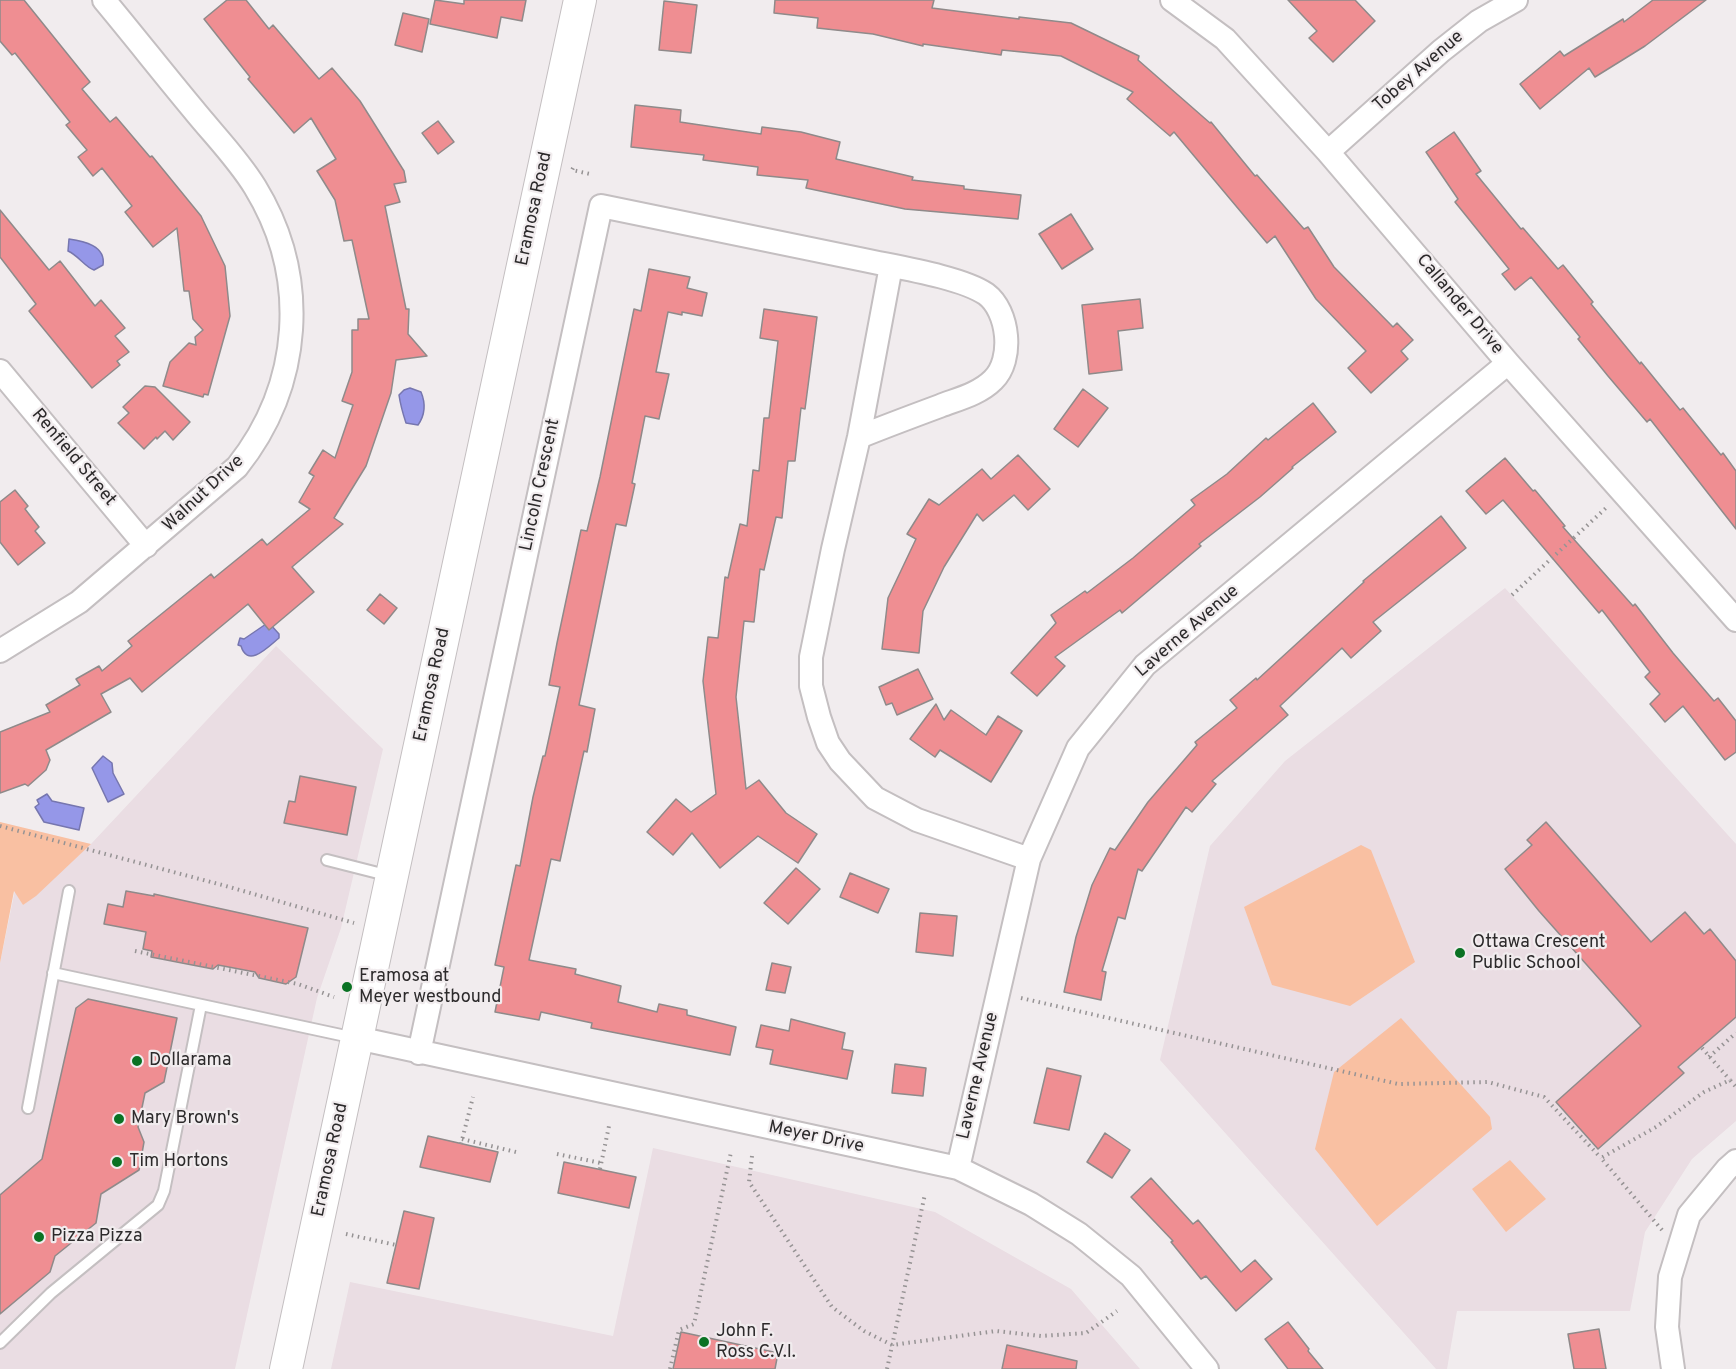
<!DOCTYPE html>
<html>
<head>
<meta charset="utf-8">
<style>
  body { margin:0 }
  canvas { display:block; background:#f1ecee }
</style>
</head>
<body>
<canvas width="1736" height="1369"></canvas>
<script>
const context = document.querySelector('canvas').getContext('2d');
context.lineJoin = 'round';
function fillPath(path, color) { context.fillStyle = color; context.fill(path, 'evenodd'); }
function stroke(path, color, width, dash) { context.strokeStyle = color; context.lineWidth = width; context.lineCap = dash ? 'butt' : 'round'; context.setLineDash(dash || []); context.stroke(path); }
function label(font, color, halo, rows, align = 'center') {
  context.font = font + ' Overpass,sans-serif'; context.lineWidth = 4.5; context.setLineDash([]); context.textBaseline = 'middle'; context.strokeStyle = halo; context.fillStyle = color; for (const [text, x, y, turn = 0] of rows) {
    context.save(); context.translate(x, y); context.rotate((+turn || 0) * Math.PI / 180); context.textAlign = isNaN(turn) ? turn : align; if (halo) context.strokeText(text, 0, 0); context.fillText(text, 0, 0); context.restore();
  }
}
fillPath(new Path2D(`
  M1505 588 1736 844V1121L1692 1159 1645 1232 1630 1311H1457L1447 1369H1436L1160 1060 1210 846 1285 761Z
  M276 646 383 749 341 928 317 998 235 1369H0V963L15 890 23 905 91 844Z
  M653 1148 935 1212 1071 1289 1140 1369H331L350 1282 613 1336Z`), '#eadde3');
fillPath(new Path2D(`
  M0 822 91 844 36 896 23 905 14 891 0 963Z
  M1361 845 1371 850 1415 962 1350 1006 1272 985 1244 907Z
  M1401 1018 1490 1117 1492 1129 1377 1226 1315 1149 1334 1072Z
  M1510 1160 1546 1199 1506 1232 1472 1189Z`), '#f9c0a2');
const water = new Path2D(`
  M69 239C84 241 106 246 103 265L94 270C85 267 79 256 68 251Z
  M410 388 421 392C426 404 425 415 418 425L406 423C404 417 400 402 399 395L404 390Z
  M266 624H270L279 634V638C269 646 248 669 241 646L238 645 240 638 244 639Z
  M103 756 112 763 113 773 124 794 108 802 92 768Z
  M47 794 52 801 84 808 79 830 44 822 35 807 39 804 37 800Z`);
fillPath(water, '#9597e8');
stroke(water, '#7676af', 1.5);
const building = new Path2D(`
  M0 0H24L90 82 82 89 110 122 116 117 150 157 152 156 201 216 225 266 230 316 208 395 204 394 203 397 163 386 170 362 189 343 196 345 195 337 203 330 193 319 189 291H184L177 228 153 247 125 212 132 206 102 168 93 176 78 157 87 150 66 125 70 122 15 53 12 55 0 41Z
  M227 0H246L269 29 273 25 319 79 332 68 360 101 404 171 406 182 394 184 400 202 385 206 406 309H409L408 334 427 356 396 360 391 393 366 466 334 518 343 524 292 567 314 592 269 630 248 604 142 692 130 678 101 694 111 712 46 750 50 760 46 770 28 786 25 784 0 793V732L50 712 46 705 80 685 76 679 99 666 102 671 132 646 128 641 211 574 214 578 262 539 267 545 310 509 299 502 314 476 309 473 323 450 335 458 353 405 342 401 352 372V330H358V319H369L352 240 344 241 335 200 317 171 336 159 311 118 294 133 248 79 250 77 204 19Z
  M435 0 464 4V0H526L522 21 501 17 497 38 430 24Z
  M775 0H934L932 8 1019 19V17L1071 23 1139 56 1138 60 1210 123 1211 122 1255 176 1257 175 1304 229 1308 227 1334 267 1393 327 1397 323 1413 340 1401 351 1408 359 1371 393 1348 368 1366 351 1316 299 1275 236 1267 243 1174 132 1170 136 1127 99 1133 92 1061 56 1002 50 1001 55 923 44V46L873 34 817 28 818 18 774 13Z
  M1288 0H1355L1375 21 1333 62 1309 38 1317 31Z
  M1653 0H1706L1645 46 1595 77 1589 68 1540 109 1520 84 1560 51 1564 56 1623 19 1624 22Z
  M664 1 697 5 691 53 659 50Z
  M403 13 429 19 422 52 395 45Z
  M635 105 681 110 680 122 761 134 762 127 801 132 840 142 836 159 913 177 912 180 964 186V189L1021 195 1018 219 905 209 806 188 808 180 757 175 758 167 703 160 704 155 631 147Z
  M438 121 454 142 438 154 422 133Z
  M1454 132 1481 171 1476 174 1521 229 1523 228 1558 269 1563 265 1593 302 1591 304 1640 364 1641 362 1680 410 1683 408 1721 455 1723 453 1736 471V529L1650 419 1647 422 1608 376 1578 339 1580 337 1531 277 1515 290 1502 274 1509 269 1455 202 1458 199 1426 152Z
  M0 210 49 270 60 261 95 306 101 300 125 328 115 336 129 352 117 361 120 365 92 388 29 311 36 304 0 257Z
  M1071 214 1093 249 1062 269 1039 234Z
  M649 269 690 277 687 288 707 293 702 316 682 312V315L668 312 656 372 669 374 659 419 645 416 632 483 635 484 626 526 616 524 579 705 595 709 587 752 584 751 560 861 551 859 529 960 576 969 575 974 621 986 618 1002 657 1012 659 1004 687 1010V1015L736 1027 730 1055 591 1028 592 1023 541 1012 539 1020 495 1012 504 967 495 965 516 865 520 866 533 797 543 756H545L560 687 549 685 557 643 581 530 587 531 600 477 634 309 641 311Z
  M1140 299 1143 328 1118 331 1122 370 1089 374 1082 305Z
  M764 309 817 317 805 409 801 408 795 461H788L782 518 776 517 764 570 760 569 754 622 744 621 736 697 746 789 759 780 786 813 817 834 798 863 758 836 720 868 692 833 673 855 647 832 676 799 691 812 716 794 703 681 708 637 718 638 725 577 728 578 740 524 747 526 753 470 759 471 764 418H769L778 341 760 338Z
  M145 386 155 387 190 422 173 440 165 431 157 439 156 437 144 449 118 423 129 413 123 407Z
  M1083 389 1108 408 1078 447 1054 429Z
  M1313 403 1336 432 1292 467 1293 468 1260 497 1199 544 1201 546 1122 613 1120 610 1055 657 1065 666 1037 696 1011 673 1056 623 1051 615 1085 591 1087 593 1133 558 1195 505 1191 500 1227 474 1266 438 1268 440Z
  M1018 455 1050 489 1028 510 1014 495 983 521 977 514 944 567 923 611 919 653 882 649 888 598 916 539 907 534 929 499 939 505 982 469 991 479Z
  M1505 458 1533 491 1535 490 1565 526 1563 527 1633 606 1635 604 1673 653 1714 701 1718 698 1736 721V752L1725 760 1683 706 1665 722 1650 704 1660 694 1645 677 1650 672 1602 610 1599 613 1503 500 1486 514 1466 491Z
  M15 490 28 506 25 509 39 527 35 531 45 543 18 565 0 542V502Z
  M1441 516 1466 548 1373 622 1381 631 1351 658 1342 648 1280 706 1288 715 1212 781 1216 784 1192 812 1186 807 1142 871 1138 869 1125 919 1118 917 1102 971 1106 972 1101 1000 1064 992 1076 937 1092 885 1110 848 1115 850 1148 802 1197 745 1195 742 1237 708 1230 700 1256 678 1257 680 1364 582 1363 581Z
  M380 594 397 608 384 624 367 610Z
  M918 669 933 699 897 715 892 703 886 705 879 687Z
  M936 704 944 720 951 710 986 735 998 716 1022 731 991 782 940 750 935 757 910 739Z
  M300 776 356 787 347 835 284 823 289 801 295 802Z
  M1546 822 1651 942 1685 912 1704 934 1710 929 1736 961V1017L1678 1067 1684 1073 1598 1149 1556 1102 1641 1026 1539 911 1505 869 1532 845 1527 840Z
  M796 868 820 889 788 924 764 903Z
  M850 873 889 889 878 913 840 897Z
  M126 891 154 896V894L308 928 296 977 286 984 259 978 255 972 218 965 213 969 151 957 152 951 143 949 146 932 104 924 108 904 123 907Z
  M920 913 957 916 953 956 916 952Z
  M772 963 791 967 785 993 766 990Z
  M88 999 177 1018 164 1082 145 1093 138 1127 144 1142 139 1170 101 1194 96 1223 55 1256 50 1272 0 1314V1195L42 1159 76 1008Z
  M791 1019 845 1033 842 1049 853 1051 847 1079 770 1064 773 1050 756 1047 761 1025 789 1031Z
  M895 1064 926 1068 923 1096 892 1093Z
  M1047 1068 1081 1076 1069 1130 1034 1123Z
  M1105 1133 1130 1150 1112 1178 1087 1162Z
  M428 1136 498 1152 490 1182 420 1167Z
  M564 1162 636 1177 629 1208 558 1193Z
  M1151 1178 1193 1224 1198 1220 1241 1272 1255 1260 1272 1279 1236 1311 1206 1276 1201 1279 1171 1242 1173 1241 1131 1197Z
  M404 1211 434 1218 419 1289 387 1283Z
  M1288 1322 1309 1349 1308 1351 1323 1369H1288L1265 1339Z
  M1599 1329 1606 1369H1574L1568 1334Z
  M681 1332 778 1353 775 1369H673Z
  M1007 1345 1077 1361 1076 1369H1002Z`);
fillPath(building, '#ef8e92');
stroke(building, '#8f8a8a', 1.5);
const lane = new Path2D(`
  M327 860 390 876
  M53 973 355 1038
  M28 1108 69 891
  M0 1343 51 1293 158 1205 164 1191 201 1005`);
const street = new Path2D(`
  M1172 0 1225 39 1328 152 1508 363 1736 620
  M1328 152 1441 51 1479 21 1516 0
  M891 266 859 437 833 549 811 657V686L819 717 828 743 840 761 875 798 917 820 1029 859
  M0 371 146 546
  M0 651 79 602 237 467C302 385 310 277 255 187 238 159 214 135 193 109 163 73 134 36 104 0
  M357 1038 958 1168 1031 1204 1079 1234 1131 1276 1207 1369
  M419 1053 601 206C689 224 776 242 864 260 896 267 961 277 986 294 1009 311 1014 360 993 380 979 394 958 399 940 406 913 416 886 426 859 437
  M958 1168 1029 859 1078 748 1145 665 1508 363
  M1673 1369 1667 1327 1670 1277 1689 1215 1727 1169 1736 1161`);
const secondary = new Path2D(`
  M286 1369 580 0`);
stroke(lane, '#c4bfc1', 14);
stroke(street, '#c4bfc1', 26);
stroke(secondary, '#c4bfc1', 34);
stroke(new Path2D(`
  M573 168 572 170 590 174
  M1512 595 1607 507
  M0 826 226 886 354 923
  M135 951 298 984 334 997
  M1021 998 1398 1084 1488 1082 1544 1097 1601 1158
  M1702 1048 1730 1080
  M1709 1057 1736 1033
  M462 1139 520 1153
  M461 1144 473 1097
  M557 1154 601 1163
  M752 1156 749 1182 832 1307 864 1331 892 1345 996 1331 1041 1336 1086 1333 1117 1311
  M600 1169 609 1126
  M1662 1230 1601 1158 1656 1127 1704 1092 1730 1080 1736 1087
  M346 1234 396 1245
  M670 1369 679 1330 694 1324 731 1152
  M887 1369 925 1194`), '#969394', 4, [1.5, 4.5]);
stroke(lane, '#fff', 10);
stroke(street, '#fff', 22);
stroke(secondary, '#fff', 32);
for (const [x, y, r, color] of [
  [1460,953,6,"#0a7223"],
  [347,987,6,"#0a7223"],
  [137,1061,6,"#0a7223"],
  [119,1119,6,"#0a7223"],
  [117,1162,6,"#0a7223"],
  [39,1237,6,"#0a7223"],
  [704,1342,6,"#0a7223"]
]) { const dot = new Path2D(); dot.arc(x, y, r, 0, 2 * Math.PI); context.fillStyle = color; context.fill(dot); stroke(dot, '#f1ecee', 2); }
label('18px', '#2c2a2b', '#f1ecee', [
  ["Tobey Avenue",1419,72,-41],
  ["Eramosa Road",535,209,-78],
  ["Callander Drive",1459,305,50],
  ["Renfield Street",73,458,50],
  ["Lincoln Crescent",541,485,-78],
  ["Walnut Drive",204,494,-43],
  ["Laverne Avenue",1188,632,-41],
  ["Eramosa Road",433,685,-78],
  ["Laverne Avenue",979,1076,-77],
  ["Meyer Drive",816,1138,12],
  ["Eramosa Road",331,1160,-78]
]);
label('18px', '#2c2a2b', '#f1ecee', [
  ["Ottawa Crescent",1472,943],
  ["Public School",1472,964],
  ["Eramosa at",359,977],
  ["Meyer westbound",359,998],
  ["Dollarama",149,1061],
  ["Mary Brown's",131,1119],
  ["Tim Hortons",129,1162],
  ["Pizza Pizza",51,1237],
  ["John F.",716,1332],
  ["Ross C.V.I.",716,1353]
], 'left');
</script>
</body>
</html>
